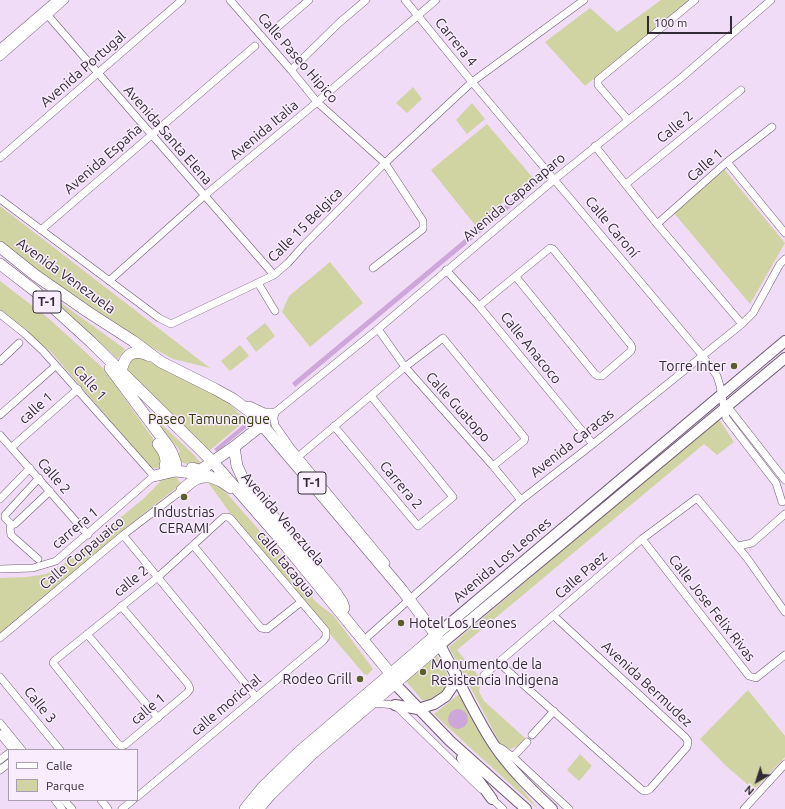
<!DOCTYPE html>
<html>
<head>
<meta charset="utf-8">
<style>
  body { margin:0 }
  #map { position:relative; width:785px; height:809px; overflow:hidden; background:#f0dcf7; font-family:Ubuntu,sans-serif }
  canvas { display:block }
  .legend { position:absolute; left:8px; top:749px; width:130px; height:52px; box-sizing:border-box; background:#f9ecfd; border:1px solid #a99ead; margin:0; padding:5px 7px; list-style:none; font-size:12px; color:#322a35 }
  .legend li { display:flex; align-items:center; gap:8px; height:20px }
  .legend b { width:20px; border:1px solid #a99ead }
  .north { position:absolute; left:737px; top:761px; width:40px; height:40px; -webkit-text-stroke:3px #f9ecfd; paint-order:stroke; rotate:219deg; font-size:11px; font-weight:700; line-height:16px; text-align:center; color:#322a35 }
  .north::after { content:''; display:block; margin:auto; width:14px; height:18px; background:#322a35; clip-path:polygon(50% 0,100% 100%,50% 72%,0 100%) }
  .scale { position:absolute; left:647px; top:16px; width:85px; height:18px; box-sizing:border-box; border:2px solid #322a35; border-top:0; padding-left:5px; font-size:12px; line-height:14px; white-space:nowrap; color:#322a35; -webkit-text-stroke:3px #f9ecfd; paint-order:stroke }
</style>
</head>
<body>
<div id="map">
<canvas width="785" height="809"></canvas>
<ul class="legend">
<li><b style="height:5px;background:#fff"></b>Calle</li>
<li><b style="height:11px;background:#d0d4a2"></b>Parque</li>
</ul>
<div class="north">N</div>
<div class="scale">100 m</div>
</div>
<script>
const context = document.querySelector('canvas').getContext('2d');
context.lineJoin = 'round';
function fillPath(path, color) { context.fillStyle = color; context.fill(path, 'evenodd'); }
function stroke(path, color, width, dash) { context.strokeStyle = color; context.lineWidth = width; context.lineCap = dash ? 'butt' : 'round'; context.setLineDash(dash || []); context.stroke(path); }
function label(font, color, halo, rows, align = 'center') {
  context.font = font + ' Ubuntu,sans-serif'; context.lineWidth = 3; context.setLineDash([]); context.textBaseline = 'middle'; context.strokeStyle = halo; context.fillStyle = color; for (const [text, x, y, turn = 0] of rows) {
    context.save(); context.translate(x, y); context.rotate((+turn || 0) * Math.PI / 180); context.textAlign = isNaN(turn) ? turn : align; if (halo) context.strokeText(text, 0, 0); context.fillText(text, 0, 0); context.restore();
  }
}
fillPath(new Path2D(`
  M661 0H690L585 86 545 42 590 8 617 32Z
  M413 87 422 99 407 113 396 103Z
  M472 103 485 119 467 134 456 120Z
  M487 124 533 178 475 225 431 170Z
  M724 169 785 243 750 304 674 213Z
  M0 206 210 368 173 359 151 347 41 274 0 241Z
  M330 262 363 303 310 347 282 312 289 296Z
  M0 281 47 317 103 368 161 450 162 465C158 469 156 469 150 467L51 352 0 312Z
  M43 290 125 349 118 359Z
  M265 323 275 336 256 352 246 338Z
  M240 345 249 356 230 371 221 361Z
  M138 356 207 391 231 405 246 420 209 451 129 372 126 367 127 360Z
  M137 401 192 453 201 463 196 467 178 461 176 454 180 452 178 448Z
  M718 418 734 442 717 455 704 444 457 650 477 674 481 681 479 692 484 701 525 738 518 746 510 749 501 745 449 647Z
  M169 476 177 478 181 484 123 530 0 636V578L27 577 46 574 64 564 143 499 162 480Z
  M207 481 221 487 283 557 291 572 316 602 334 616 373 669 367 675 364 674 248 538Z
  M437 656C451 679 454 683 432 701L422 700 406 681Z
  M748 690 785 736V757L754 790 725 765 700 739Z
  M459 694 491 751 538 809 465 743 434 714Z
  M580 754 592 766 579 781 567 770Z`), '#d0d4a2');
fillPath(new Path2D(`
  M538 178 541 182 295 387 292 383Z
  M248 421 251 424 217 452 214 449Z
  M448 719a10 10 0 1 1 20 0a10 10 0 1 1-20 0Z`), '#cda7da');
const street = new Path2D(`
  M230 0 291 70 317 102 385 163 423 221V229L373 268
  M405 0 472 82 702 355 717 376 720 386 726 418 776 483 782 502
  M44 11 274 275
  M274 30 309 0
  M0 48 56 0
  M0 57 65 0
  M291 70 339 23 366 0
  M628 120 598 85V80L695 0
  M595 146 657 224 742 324
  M0 158 182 0
  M727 162 785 233
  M626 184 741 90
  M0 199 159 318 171 324 274 275 288 263 304 245 385 163 472 82 584 0
  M657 224 727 162 772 127
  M41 230 255 46
  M446 270 479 306 593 444
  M109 281 204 196 310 108 436 0
  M258 283 275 311
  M479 306 550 248 553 249 631 345 632 348 631 351 602 376H598L595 374 516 277
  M0 314 25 334 43 351 154 476 56 561 33 568 0 569
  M378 329 405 367 493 466 521 500
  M0 361 19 343
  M725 408 731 411 785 480
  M0 415 52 369
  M334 426 418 526 453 497 371 396
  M0 435 88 535
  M12 447 78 389
  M299 456 405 367 443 338 525 438 524 441 493 466
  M39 478 5 515V518L12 525 15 524 50 491
  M0 499 30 468
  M12 525 10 528 11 535 38 559
  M123 535 256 697
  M642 539 749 676 756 678 785 655
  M193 545 261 628 267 629 301 602
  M738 546 752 543 785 514
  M386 563 291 448 275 425 273 414 378 329 555 179 681 78 771 0
  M121 606 188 684 190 689 187 693 125 745 122 746 118 744 53 663 54 661 158 577 224 517H228L231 519 326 631V637L323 641 137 797
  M87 634 158 718
  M0 638 123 535 182 490
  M364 640 521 500 593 444 742 324 753 313 780 264 785 259
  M499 663 642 790 646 791 650 789 687 747 688 741 685 737 554 616
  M484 675 642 539 697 498 747 558 785 612
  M0 677 60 750
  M372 703 395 705 481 789
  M0 723 22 750
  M0 734 13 750
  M532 735 554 711
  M495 746 501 748 513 757 569 809
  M513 757 527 742
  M0 760 9 753
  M0 770 9 763
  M489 796 503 809
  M55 800 62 809
  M64 800 72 809
  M101 800 108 809
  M122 809 133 800
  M744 809 785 764`);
const secondary = new Path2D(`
  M436 635 785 341
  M395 684 450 741 526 809
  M395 705 418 709 434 704 446 696 454 684 456 674
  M462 758 492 799
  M552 809C531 789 510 769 494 745 473 713 458 678 440 645L785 358`);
const primary = new Path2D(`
  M0 247 35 275 88 312 133 341 161 362 215 389 233 399 253 414 402 590 436 635 440 645 312 754 270 795 258 809
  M0 264 35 291 91 342 213 462 281 540 390 673 395 684
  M110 368 168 446 172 453 176 464
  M120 377C123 358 130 346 150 356
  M249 407 264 414H273
  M158 444C163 450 168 458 165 466
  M234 447 237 466 244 481 336 593 342 602 344 608
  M192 468 198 470 202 469 234 447 258 428 265 427
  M154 476 175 471 203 474 221 481 231 488
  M182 490C189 484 196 476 207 477
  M245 809 262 788 299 752 436 635`);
stroke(street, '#6d5b73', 8);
stroke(secondary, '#6d5b73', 12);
stroke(primary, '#6d5b73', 12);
stroke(street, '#fff', 7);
stroke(secondary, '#fff', 10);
stroke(primary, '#fff', 11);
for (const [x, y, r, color] of [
  [734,366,4,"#5c5e2c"],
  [184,497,4,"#5c5e2c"],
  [401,623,4,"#5c5e2c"],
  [423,672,4,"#5c5e2c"],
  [360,679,4,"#5c5e2c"]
]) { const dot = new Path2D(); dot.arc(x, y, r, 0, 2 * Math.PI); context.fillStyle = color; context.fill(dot); stroke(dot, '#f9ecfd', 1.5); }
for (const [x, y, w] of [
  [47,302,28],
  [312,483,28]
]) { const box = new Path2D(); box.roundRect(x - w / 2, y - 11, w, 22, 3); context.fillStyle = '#f9ecfd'; context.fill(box); stroke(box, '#322a35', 1); }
label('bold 13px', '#322a35', null, [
  ["T-1",47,302],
  ["T-1",312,483]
]);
label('14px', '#322a35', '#f9ecfd', [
  ["Carrera 4",456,42,51],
  ["Calle Paseo Hipico",298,58,49],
  ["Avenida Portugal",83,69,-41],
  ["Calle 2",675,127,-39],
  ["Avenida Italia",264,130,-40],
  ["Avenida Santa Elena",168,135,49],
  ["Avenida España",103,159,-41],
  ["Calle 1",705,165,-41],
  ["Avenida Capanaparo",514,197,-40],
  ["Calle 15 Belgica",305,225,-45],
  ["Calle Caroní",612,227,50],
  ["Avenida Venezuela",66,276,36],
  ["Calle Anacoco",531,348,51],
  ["Calle 1",90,383,48],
  ["Calle Guatopo",458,407,48],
  ["calle 1",36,408,-42],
  ["Avenida Caracas",572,443,-38],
  ["Calle 2",54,476,49],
  ["Carrera 2",401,485,50],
  ["Avenida Venezuela",283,519,49],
  ["carrera 1",75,528,-40],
  ["Calle Corpauaico",82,553,-40],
  ["Avenida Los Leones",502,560,-40],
  ["calle tacagua",286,564,50],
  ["Calle Paez",581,575,-41],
  ["calle 2",131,581,-39],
  ["Calle Jose Felix Rivas",712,608,52],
  ["Avenida Bermudez",647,684,43],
  ["Calle 3",40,705,51],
  ["calle morichal",226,705,-40],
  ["calle 1",148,709,-40]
]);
label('14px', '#322a35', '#f9ecfd', [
  ["Torre Inter",726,366],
  ["Industrias",184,512,"center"],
  ["CERAMI",184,528,"center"],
  ["Hotel Los Leones",409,623,"left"],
  ["Monumento de la",431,664,"left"],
  ["Resistencia Indigena",431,680,"left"],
  ["Rodeo Grill",352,679]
], 'right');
label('14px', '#353603', '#f9ecfd', [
  ["Paseo Tamunangue",209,419]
]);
</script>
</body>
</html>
